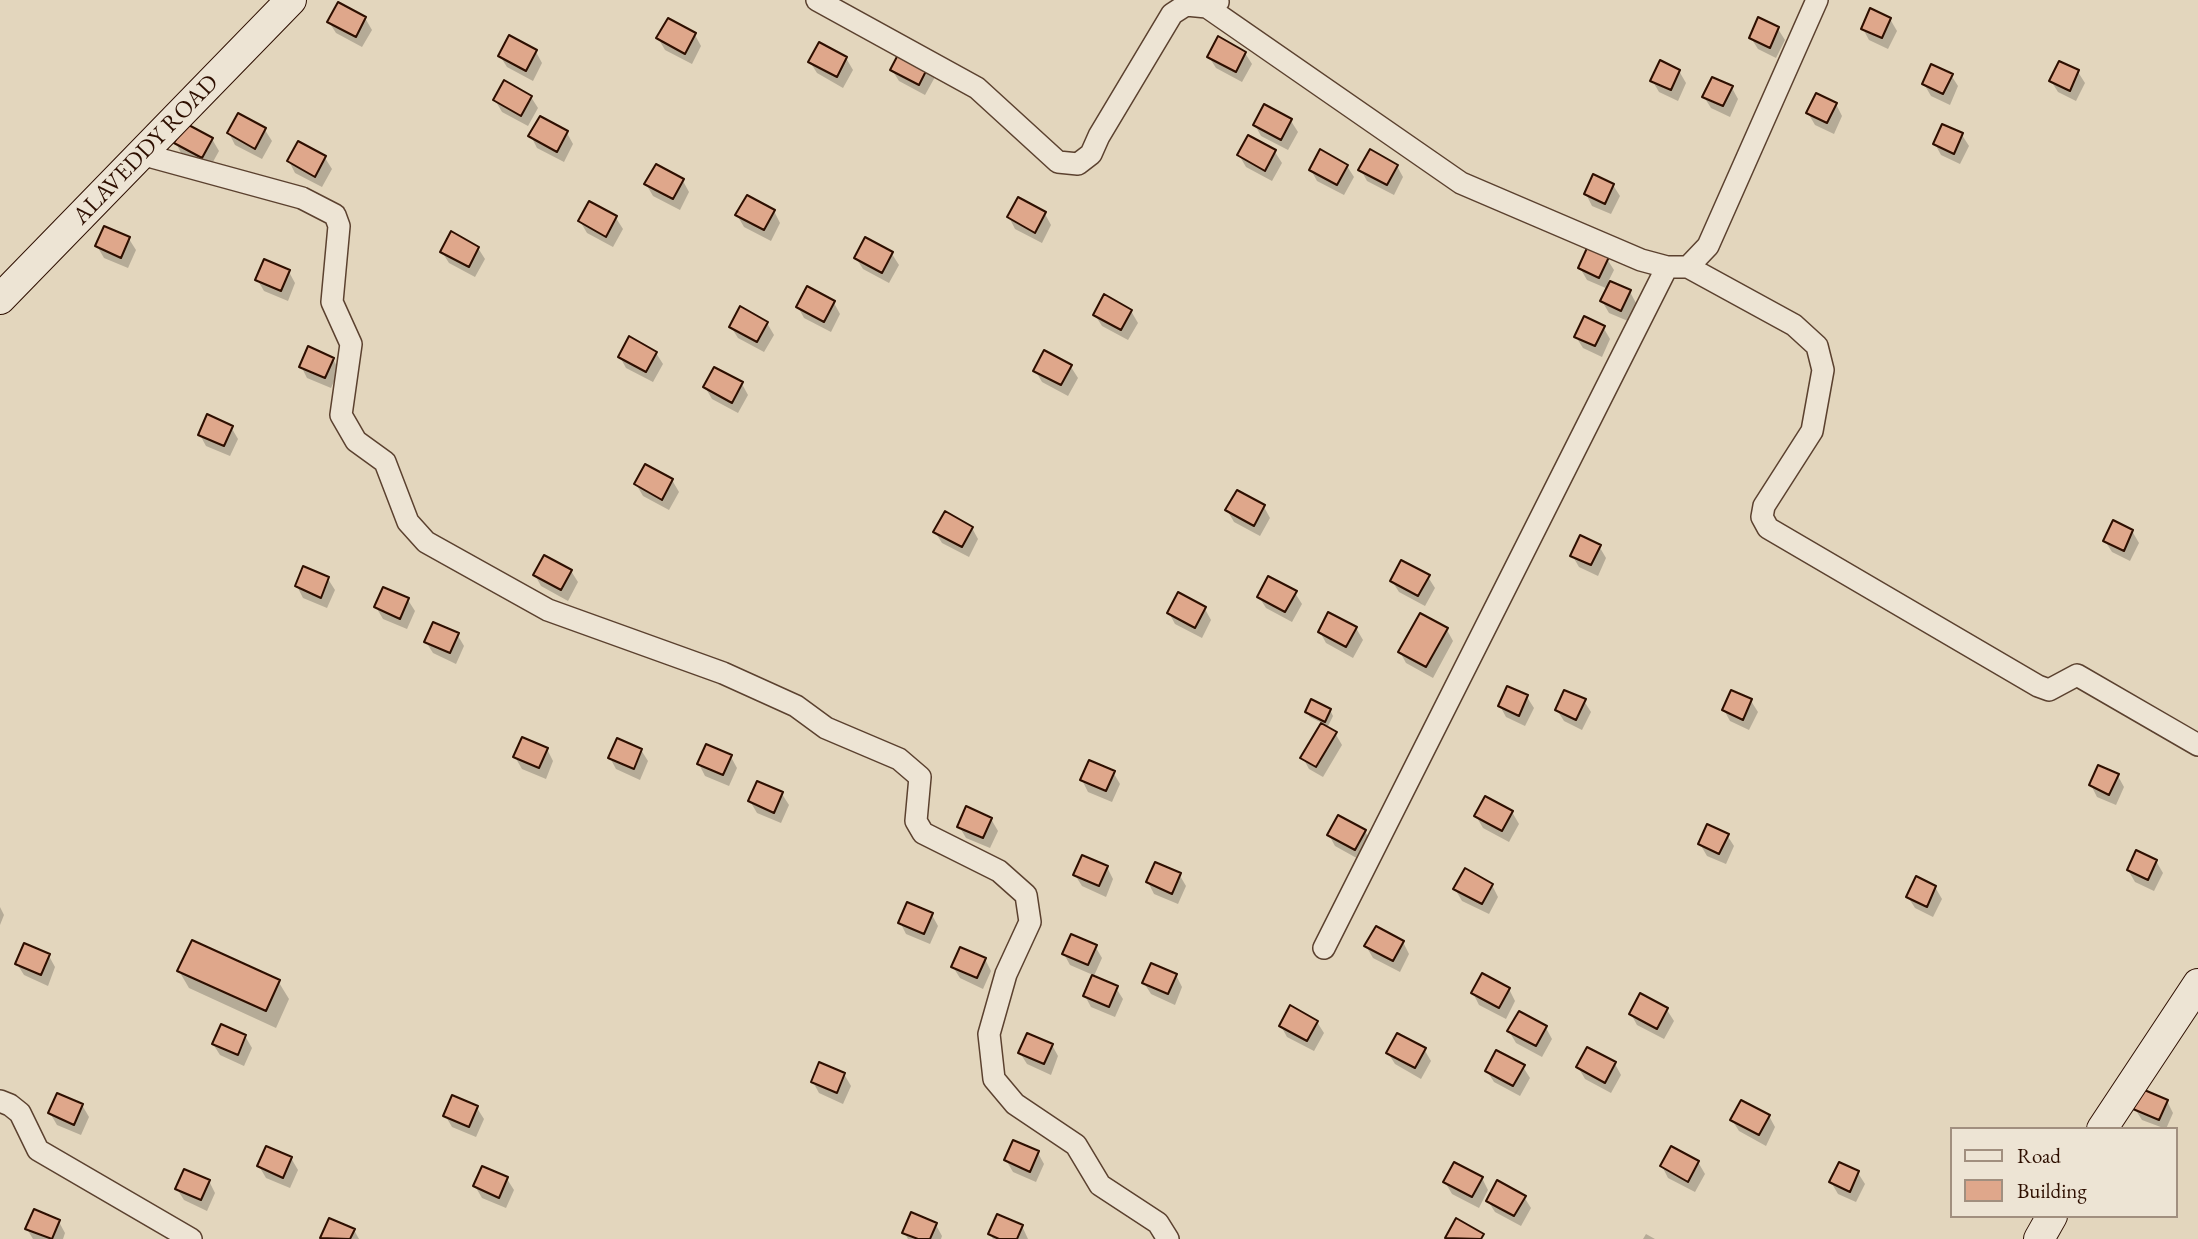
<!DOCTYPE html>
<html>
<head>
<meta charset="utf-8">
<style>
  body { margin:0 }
  #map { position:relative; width:2198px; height:1239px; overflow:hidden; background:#e3d6bd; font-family:"EB Garamond",serif }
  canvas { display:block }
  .legend { position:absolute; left:1950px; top:1127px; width:228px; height:91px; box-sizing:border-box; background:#ede4d4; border:2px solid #a18f7f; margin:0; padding:9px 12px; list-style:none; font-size:21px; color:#2e0f00 }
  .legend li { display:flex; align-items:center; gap:14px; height:35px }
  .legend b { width:35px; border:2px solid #a18f7f }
</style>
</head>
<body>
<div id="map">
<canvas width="2198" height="1239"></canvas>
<ul class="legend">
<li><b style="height:9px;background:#ede4d4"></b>Road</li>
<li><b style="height:19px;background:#dfa78b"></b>Building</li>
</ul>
</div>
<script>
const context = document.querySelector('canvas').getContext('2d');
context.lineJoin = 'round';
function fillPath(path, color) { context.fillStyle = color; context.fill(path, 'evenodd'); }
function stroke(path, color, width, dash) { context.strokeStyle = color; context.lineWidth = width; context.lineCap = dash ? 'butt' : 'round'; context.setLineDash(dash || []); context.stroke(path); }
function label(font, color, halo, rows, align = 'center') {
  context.font = font + ' "EB Garamond",serif'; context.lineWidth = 7; context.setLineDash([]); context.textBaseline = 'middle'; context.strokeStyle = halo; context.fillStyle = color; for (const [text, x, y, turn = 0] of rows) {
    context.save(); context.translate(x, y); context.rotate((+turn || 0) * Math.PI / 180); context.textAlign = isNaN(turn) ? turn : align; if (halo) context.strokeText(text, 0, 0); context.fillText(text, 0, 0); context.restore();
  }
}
fillPath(new Path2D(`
  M365 18 372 30 362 47 336 33 329 22Z
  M1890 19 1897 31 1888 49 1869 40 1863 29Z
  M1778 29 1785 40 1776 58 1758 49 1751 38Z
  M695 35 701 46 692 64 665 50 658 38Z
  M536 52 542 63 533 81 507 67 500 56Z
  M1245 53 1252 64 1242 82 1216 68 1209 57Z
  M846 58 853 70 843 88 817 73 810 62Z
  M928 66 935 77 925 95 899 81 892 70Z
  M1679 71 1686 83 1678 101 1659 92 1652 80Z
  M2078 72 2085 83 2076 101 2058 92 2051 81Z
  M1951 75 1958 86 1950 105 1931 96 1924 84Z
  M1732 88 1738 99 1730 117 1711 108 1704 97Z
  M531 97 538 108 528 126 502 112 495 100Z
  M1836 104 1842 116 1834 134 1815 125 1808 113Z
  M1291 121 1298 132 1288 150 1261 136 1255 125Z
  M265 130 272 141 262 159 235 145 229 133Z
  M567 133 573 144 564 162 537 148 531 136Z
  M1962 135 1969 146 1960 164 1941 155 1935 144Z
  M212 139 219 151 209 169 182 155 176 143Z
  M1275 152 1282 163 1272 181 1246 167 1239 155Z
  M325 158 332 169 322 187 295 173 289 161Z
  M1347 166 1354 177 1344 195 1317 181 1311 170Z
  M1397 166 1403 177 1394 195 1367 181 1361 170Z
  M683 181 689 192 680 210 653 196 646 184Z
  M1613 185 1620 196 1611 214 1592 206 1586 194Z
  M590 203 616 218 623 229 613 247 587 233 580 221Z
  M774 211 780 223 771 241 744 227 737 215Z
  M1045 214 1051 225 1042 243 1015 229 1009 217Z
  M129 239 136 250 128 268 104 258 97 246Z
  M478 248 485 259 475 277 449 263 442 252Z
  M892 254 899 265 889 283 863 269 856 258Z
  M1607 259 1614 270 1608 282 1630 292 1636 303 1628 321 1609 313 1602 301 1608 289 1587 280 1580 268Z
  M289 272 295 283 288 301 264 291 257 279Z
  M834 303 840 314 831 332 804 318 798 307Z
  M1131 311 1138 323 1128 340 1102 326 1095 315Z
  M767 323 774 335 764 352 738 338 731 327Z
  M1603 327 1610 339 1602 357 1583 348 1576 337Z
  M656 353 663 364 653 382 626 368 620 357Z
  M333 359 339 370 331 388 307 378 301 366Z
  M1071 367 1078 378 1068 396 1042 382 1035 370Z
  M742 384 748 395 738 413 712 399 705 387Z
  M231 427 238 439 230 456 206 446 200 435Z
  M672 480 679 492 669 510 643 496 636 484Z
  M1264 507 1270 518 1260 536 1234 522 1227 510Z
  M972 528 978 539 969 557 942 543 935 532Z
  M2132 531 2139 543 2130 561 2112 552 2105 541Z
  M1599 546 1606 558 1598 576 1579 567 1572 555Z
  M571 571 578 582 568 601 541 586 535 575Z
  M1428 577 1435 588 1425 606 1399 592 1392 581Z
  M328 579 335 590 327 608 303 598 297 586Z
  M1295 593 1302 604 1292 622 1266 608 1259 597Z
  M408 600 415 611 407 629 383 619 376 607Z
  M1205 609 1211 620 1202 638 1175 624 1169 613Z
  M1356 628 1363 640 1353 658 1326 643 1320 632Z
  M1447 630 1453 641 1433 678 1406 663 1400 652Z
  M457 634 464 646 456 664 433 653 426 642Z
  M1527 697 1534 708 1525 726 1506 717 1500 706Z
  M1584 701 1591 712 1582 730 1564 721 1557 710Z
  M1751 701 1758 712 1749 730 1730 721 1724 710Z
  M1330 710 1333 716 1327 728 1335 733 1342 745 1323 777 1309 769 1303 758 1322 723 1310 717 1307 712Z
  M547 749 553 761 546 779 522 769 515 757Z
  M641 750 648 761 640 780 616 769 610 758Z
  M731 757 737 768 729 786 705 776 699 764Z
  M1113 772 1120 784 1112 802 1088 792 1082 780Z
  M2118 776 2124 787 2116 805 2097 797 2091 785Z
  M782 794 789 805 781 823 757 813 750 801Z
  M1512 812 1519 824 1509 842 1483 828 1476 816Z
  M991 819 998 831 990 848 966 838 959 826Z
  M1365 831 1371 843 1362 861 1335 846 1329 835Z
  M1727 835 1734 846 1726 864 1707 856 1700 844Z
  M2156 861 2163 873 2154 891 2135 882 2128 870Z
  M1107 867 1113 879 1106 897 1082 886 1075 875Z
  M1179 874 1186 886 1178 904 1154 894 1148 882Z
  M1492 885 1498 897 1489 914 1462 901 1455 889Z
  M1935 887 1942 899 1933 917 1915 908 1908 897Z
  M0 907 4 915 0 925Z
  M932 915 938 926 930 944 906 934 900 922Z
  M1403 942 1409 954 1400 972 1373 958 1366 946Z
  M1095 946 1102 958 1093 978 1116 988 1123 999 1115 1017 1091 1007 1085 996 1093 975 1070 965 1064 954Z
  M49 956 55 967 48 986 24 975 17 964Z
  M985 959 991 971 983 989 960 978 953 967Z
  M179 971 278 981 289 999 276 1028 189 988Z
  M1176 975 1182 987 1175 1005 1151 994 1144 983Z
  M1509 989 1515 1001 1506 1019 1479 1005 1473 993Z
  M1667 1010 1674 1021 1664 1039 1637 1025 1631 1014Z
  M1317 1022 1324 1033 1314 1051 1287 1037 1281 1026Z
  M1546 1028 1552 1039 1542 1057 1516 1043 1509 1031Z
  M245 1036 252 1048 244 1066 220 1055 213 1044Z
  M1052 1045 1058 1056 1051 1075 1027 1064 1020 1053Z
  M1424 1049 1431 1061 1421 1079 1395 1064 1388 1053Z
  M1615 1064 1621 1075 1611 1093 1585 1079 1578 1067Z
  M1523 1067 1530 1078 1520 1096 1494 1082 1487 1071Z
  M844 1074 851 1086 843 1104 819 1093 813 1082Z
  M2167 1101 2173 1113 2166 1129 2142 1120 2135 1109Z
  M82 1105 89 1117 81 1135 57 1125 50 1113Z
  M477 1108 484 1119 476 1137 452 1127 445 1115Z
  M1769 1116 1775 1127 1766 1146 1739 1131 1732 1120Z
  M1038 1153 1044 1164 1036 1182 1013 1172 1006 1160Z
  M291 1158 298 1170 290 1188 266 1178 259 1166Z
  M1698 1162 1705 1174 1695 1192 1668 1178 1662 1166Z
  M1858 1173 1865 1184 1856 1202 1838 1194 1831 1182Z
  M1482 1178 1488 1190 1479 1208 1452 1194 1445 1182Z
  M507 1179 514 1190 506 1208 482 1198 475 1186Z
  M209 1181 215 1193 207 1211 184 1200 177 1189Z
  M1524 1197 1531 1208 1521 1226 1495 1212 1488 1201Z
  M59 1222 65 1233 63 1239H33L27 1229Z
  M936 1225 942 1236 941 1239H908L904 1232Z
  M1022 1226 1028 1239H993L990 1234Z
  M354 1230 359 1239 322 1238Z
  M1646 1234 1655 1239H1643Z`), '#0003');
const building = new Path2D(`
  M338 2 366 17 356 37 327 22Z
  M1870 8 1891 18 1882 38 1861 29Z
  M1758 17 1779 27 1770 48 1749 38Z
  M668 18 696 33 685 54 656 38Z
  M509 35 537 50 526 71 498 56Z
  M1218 36 1246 52 1236 72 1207 57Z
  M819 42 847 57 837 77 808 62Z
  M901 49 929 65 919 85 890 70Z
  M1660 60 1680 70 1671 90 1650 81Z
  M2059 61 2079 70 2070 91 2049 81Z
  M1931 64 1953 74 1943 94 1922 84Z
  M1712 77 1733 86 1723 106 1702 97Z
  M504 80 532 96 521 116 493 100Z
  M1816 93 1837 103 1827 123 1806 113Z
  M1264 104 1292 119 1281 140 1253 125Z
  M238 113 266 128 255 149 227 133Z
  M540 116 568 131 557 152 528 136Z
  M185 123 213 138 202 158 174 143Z
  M1942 124 1963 133 1954 154 1933 144Z
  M1248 135 1276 150 1265 171 1237 155Z
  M298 141 326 156 315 177 287 161Z
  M1320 149 1348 165 1337 185 1309 170Z
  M1370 149 1398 165 1387 185 1358 170Z
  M656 164 684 179 673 199 644 184Z
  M1593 174 1614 184 1605 204 1584 194Z
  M747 195 775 210 764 230 735 215Z
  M1018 197 1046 212 1035 233 1007 217Z
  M589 201 617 216 606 237 578 221Z
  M104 226 130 237 121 258 95 246Z
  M451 231 479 247 469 267 440 252Z
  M865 237 893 252 882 273 854 258Z
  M1587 248 1609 257 1599 278 1578 268Z
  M264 259 290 270 281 291 255 280Z
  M1610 281 1631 290 1621 311 1600 301Z
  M807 286 835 301 824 322 796 307Z
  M1104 294 1132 310 1121 330 1093 315Z
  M740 306 768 322 757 342 729 327Z
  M1584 316 1605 326 1595 346 1574 337Z
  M629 336 657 352 646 372 618 357Z
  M308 346 334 358 325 378 299 367Z
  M1044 350 1072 365 1061 385 1033 371Z
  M714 367 743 382 732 403 703 387Z
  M207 414 233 426 224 446 198 435Z
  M645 464 673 479 662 500 634 484Z
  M1237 490 1265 505 1254 526 1225 510Z
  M945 511 973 527 962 547 933 532Z
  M2113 520 2133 530 2124 551 2103 541Z
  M1580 535 1601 545 1591 565 1570 556Z
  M544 555 572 570 561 590 533 575Z
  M1401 560 1430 575 1418 596 1390 581Z
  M303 566 329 577 321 598 295 586Z
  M1268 576 1297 591 1285 612 1257 597Z
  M383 587 409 598 400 619 374 607Z
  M1178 592 1206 607 1195 628 1167 613Z
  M1328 612 1357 627 1346 647 1318 632Z
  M1420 613 1448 628 1426 667 1398 652Z
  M433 622 459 633 450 653 424 642Z
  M1507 686 1528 695 1519 716 1498 706Z
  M1564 690 1586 699 1576 720 1555 710Z
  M1731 690 1752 699 1743 720 1722 710Z
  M1311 699 1331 709 1325 722 1305 712Z
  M1321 723 1337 732 1316 767 1300 758Z
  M522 737 548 748 539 768 513 757Z
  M617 738 642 749 634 769 608 758Z
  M706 744 732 755 723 775 697 764Z
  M1089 760 1115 771 1106 791 1080 780Z
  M2098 765 2119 774 2109 795 2089 785Z
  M757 781 783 792 774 813 748 801Z
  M1485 796 1513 811 1502 831 1474 816Z
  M966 806 992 818 983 838 957 827Z
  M1338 815 1366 830 1355 850 1327 835Z
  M1707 824 1729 834 1719 854 1698 844Z
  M2136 850 2157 860 2148 880 2127 870Z
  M1082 855 1108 866 1099 886 1073 875Z
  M1155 862 1181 873 1172 894 1146 882Z
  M1465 868 1493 884 1482 904 1453 889Z
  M1916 876 1936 886 1927 907 1906 897Z
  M907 902 933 913 924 934 898 923Z
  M1376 926 1404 941 1393 961 1364 946Z
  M1071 934 1097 945 1088 965 1062 954Z
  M192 940 280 980 266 1011 177 971Z
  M24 943 50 954 41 975 15 964Z
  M960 947 986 958 977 978 951 967Z
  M1151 963 1177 974 1168 994 1142 983Z
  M1482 973 1510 988 1499 1008 1471 993Z
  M1092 975 1118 986 1109 1007 1083 996Z
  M1640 993 1668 1008 1657 1029 1629 1014Z
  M1290 1005 1318 1021 1307 1041 1279 1026Z
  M1519 1011 1547 1026 1536 1046 1507 1031Z
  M221 1024 246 1035 238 1055 212 1044Z
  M1027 1033 1053 1044 1044 1064 1018 1053Z
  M1397 1033 1426 1048 1415 1068 1386 1053Z
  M1587 1047 1616 1062 1605 1083 1576 1067Z
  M1496 1050 1525 1065 1513 1086 1485 1071Z
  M819 1062 845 1073 837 1093 811 1082Z
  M2142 1089 2168 1100 2159 1120 2133 1109Z
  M57 1093 83 1104 74 1125 48 1113Z
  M452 1095 478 1106 469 1127 443 1116Z
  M1741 1100 1770 1115 1759 1135 1730 1120Z
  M1013 1140 1039 1151 1030 1172 1004 1160Z
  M266 1146 292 1157 283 1178 257 1166Z
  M1671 1146 1699 1161 1688 1182 1660 1166Z
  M1454 1162 1483 1177 1472 1197 1443 1182Z
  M1839 1162 1859 1171 1850 1192 1829 1182Z
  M482 1166 508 1177 499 1198 473 1186Z
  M184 1169 210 1180 201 1200 175 1189Z
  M1497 1180 1526 1196 1514 1216 1486 1201Z
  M34 1209 60 1220 52 1239 25 1229Z
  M911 1212 937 1223 930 1239H918L902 1233Z
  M997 1214 1023 1225 1017 1239H999L988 1234Z
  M329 1218 355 1229 350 1239 320 1238Z
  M1456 1218 1484 1234 1481 1239 1445 1238Z`);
fillPath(building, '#dfa78b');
stroke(building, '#2e0f00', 2);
const street = new Path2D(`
  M817 0 977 88 1058 162 1078 164 1091 154 1099 136 1172 14 1186 5 1207 7 1218 2
  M1207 7 1461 183 1641 260 1667 267H1688L1708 246 1817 0
  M141 154 302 198 335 215 339 226 332 302 351 344 341 415 356 441 385 462 408 522 426 542 548 610 723 673 796 706 826 728 899 759 920 777 916 821 923 833 999 871 1026 895 1030 922 1006 974 989 1034 994 1079 1015 1104 1076 1145 1100 1185 1158 1223 1168 1239
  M1688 267 1794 325 1817 346 1823 370 1812 431 1764 506 1762 517 1768 528 2038 686 2049 690 2077 675 2198 745
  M1324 948 1667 267
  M0 1101 10 1105 20 1113 38 1150 191 1239`);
const secondary = new Path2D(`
  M0 299 291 0
  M2102 1129 2198 984
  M2039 1239 2052 1216`);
stroke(street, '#5b412f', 24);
stroke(secondary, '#2e0f00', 32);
stroke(street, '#ede4d4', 21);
stroke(secondary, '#ede4d4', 30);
label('24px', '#2e0f00', '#ede4d4', [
  ["ALAVEDDY ROAD",146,150,-46]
]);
</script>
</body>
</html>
